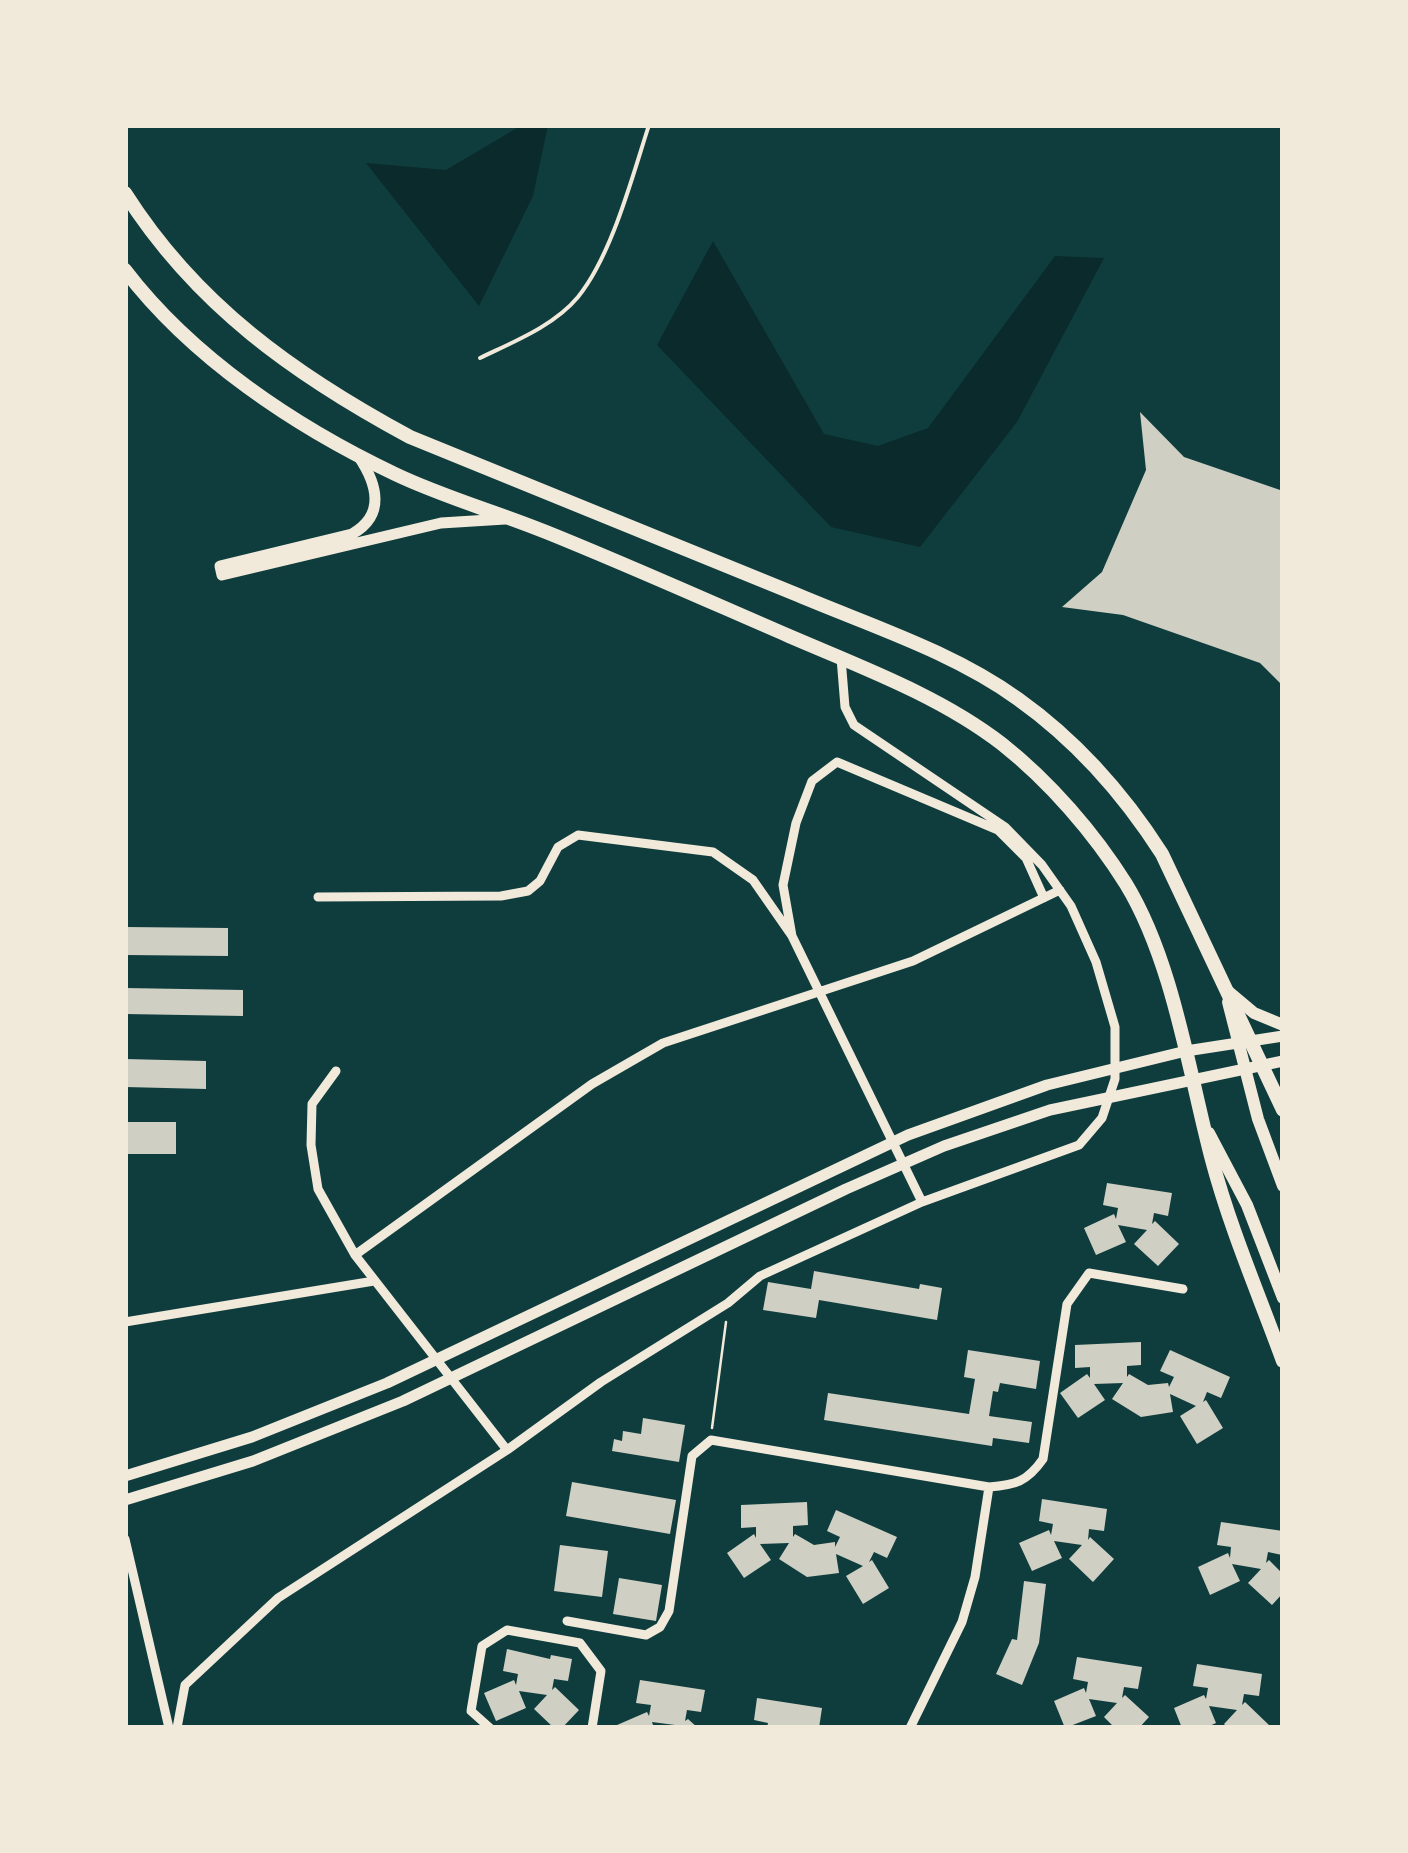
<!DOCTYPE html>
<html>
<head>
<meta charset="utf-8">
<style>
  body { margin:0 }
  #map { position:relative; width:1408px; height:1853px; overflow:hidden; background:#0f3d3e; font-family:"Fira Sans Condensed",sans-serif }
  canvas { display:block }
  .frame { position:absolute; inset:0; border:128px solid #f1e9da; pointer-events:none }
</style>
</head>
<body>
<div id="map">
<canvas width="1408" height="1853"></canvas>
<div class="frame"></div>
</div>
<script>
const context = document.querySelector('canvas').getContext('2d');
context.lineJoin = 'round';
function fillPath(path, color) { context.fillStyle = color; context.fill(path, 'evenodd'); }
function stroke(path, color, width, dash) { context.strokeStyle = color; context.lineWidth = width; context.lineCap = dash ? 'butt' : 'round'; context.setLineDash(dash || []); context.stroke(path); }
fillPath(new Path2D(`
  M522 125H548L533 196 479 306 366 163 446 170Z
  M713 241 824 434 878 446 928 428 1055 256 1104 258 1017 422 920 547 831 527 657 345Z`), '#0a2a2b');
fillPath(new Path2D(`
  M1140 412 1184 457 1283 491V686L1260 663 1123 615 1062 607 1102 572 1146 470Z
  M125 927 228 928V956L125 955Z
  M125 988 243 990V1016L125 1014Z
  M125 1059 206 1061V1089L125 1087Z
  M125 1122H176V1154H125Z
  M1107 1183 1172 1193 1168 1216 1154 1213 1152 1224 1155 1221 1179 1244 1158 1266 1134 1244 1147 1230 1118 1225 1126 1242 1096 1255 1084 1228 1114 1214 1116 1219 1118 1208 1103 1205Z
  M814 1271 919 1289 920 1284 942 1288 937 1320 819 1300 816 1318 763 1310 768 1282 811 1289Z
  M1141 1342V1365L1127 1366V1377L1129 1374 1148 1385 1168 1383 1169 1387 1174 1377 1160 1371 1170 1350 1230 1377 1221 1398 1207 1392 1203 1402 1206 1400 1223 1428 1197 1444 1180 1416 1196 1406 1170 1394 1173 1412 1141 1417 1112 1399 1123 1383 1094 1384 1105 1400 1078 1418 1060 1393 1087 1374 1090 1378V1367L1075 1368V1345Z
  M968 1350 1040 1361 1036 1389 1000 1383 998 1392 993 1391 989 1416 1032 1422 1029 1443 993 1438 992 1446 824 1420 828 1393 969 1414 975 1379 964 1377Z
  M643 1418 685 1425 679 1462 612 1451 614 1439 622 1441 623 1431 641 1434Z
  M572 1482 676 1500 670 1534 566 1516Z
  M1042 1499 1107 1509 1104 1531 1089 1529 1088 1540 1090 1537 1114 1559 1093 1582 1069 1559 1082 1545 1054 1541 1062 1558 1032 1571 1019 1543 1049 1530 1051 1535 1053 1524 1039 1521Z
  M807 1502 808 1525 793 1526V1537L795 1534 814 1545 835 1542V1547L840 1537 827 1531 836 1510 897 1537 887 1558 874 1552 869 1562 872 1560 889 1588 863 1604 846 1576 863 1566 836 1554 839 1573 807 1577 779 1559 789 1543 760 1544 771 1560 744 1578 727 1553 754 1534 756 1538V1527L741 1528V1505Z
  M1221 1522 1283 1531 1282 1555 1268 1552 1266 1563 1269 1560 1283 1574V1593L1272 1605 1248 1583 1261 1569 1232 1564 1240 1581 1210 1595 1198 1567 1228 1553 1230 1558 1231 1547 1217 1545Z
  M560 1545 608 1551 602 1597 554 1591Z
  M619 1578 662 1585 656 1621 613 1614Z
  M1024 1581 1046 1584 1039 1643 1022 1685 996 1674 1012 1639 1017 1640Z
  M507 1649 550 1659 551 1655 572 1659 568 1681 554 1679 552 1690 555 1687 579 1710 562 1728H554L534 1709 547 1695 519 1691 526 1708 496 1721 484 1693 514 1680 516 1685 518 1674 503 1671Z
  M1077 1657 1142 1667 1138 1689 1124 1687 1122 1698 1125 1695 1149 1717 1139 1728H1115L1104 1717 1117 1703 1089 1699 1096 1716 1065 1728 1054 1701 1084 1688 1086 1693 1088 1682 1073 1679Z
  M1197 1664 1262 1674 1259 1696 1244 1694 1242 1705 1245 1702 1269 1725 1266 1728H1228L1224 1724 1237 1710 1209 1706 1216 1723 1205 1728H1182L1174 1708 1204 1695 1206 1699 1208 1688 1193 1686Z
  M640 1680 705 1690 701 1712 687 1710 685 1721 688 1719 698 1728 652 1722 654 1728H618L617 1725 647 1712 649 1716 651 1705 636 1703Z
  M757 1698 822 1708 819 1728H767L768 1723 754 1720Z`), '#cfcfc3');
stroke(new Path2D(`
  M712 1428 726 1322`), '#f1e9da', 2.5);
stroke(new Path2D(`
  M480 358C513 342 554 326 578 297 612 255 632 177 649 125`), '#f1e9da', 4);
stroke(new Path2D(`
  M318 897 501 896 528 891 540 881 558 847 578 835 713 852 753 880 792 936 783 885 796 823 812 781 837 762 998 830 1026 858 1044 898
  M792 936 922 1202
  M336 1071 312 1104 311 1145 318 1189 355 1255 507 1450
  M355 1255 592 1084 663 1043 913 961 1060 890
  M125 1322 374 1281
  M125 1539 169 1728
  M567 1621 646 1635 660 1627 669 1611 692 1456 711 1440 989 1487C1015 1485 1027 1482 1043 1459L1067 1304 1089 1273 1183 1289
  M177 1728 185 1685 278 1598 507 1450 601 1382 728 1303 760 1276 922 1202 1079 1145 1102 1118 1115 1079V1027L1096 962 1071 906 1042 865 1005 827 854 725 845 707 841 658
  M490 1728 471 1711 482 1646 507 1630 580 1643 601 1671 592 1728
  M910 1728 962 1622 975 1577 989 1487`), '#f1e9da', 9);
stroke(new Path2D(`
  M359 457C377 484 386 515 352 534L220 566 222 575 441 523 505 519
  M125 1476 252 1437 387 1383 908 1135 1047 1085 1186 1051 1283 1036
  M125 1500 253 1461 403 1401 846 1189 944 1146 1050 1110 1283 1061`), '#f1e9da', 11);
stroke(new Path2D(`
  M1229 992 1254 1013 1283 1025
  M1228 1002 1258 1119 1283 1186
  M1209 1133 1247 1205 1283 1298`), '#f1e9da', 12);
stroke(new Path2D(`
  M125 193C196 305 295 375 410 437 539 490 669 542 798 595 871 626 953 652 1018 699 1077 741 1123 793 1162 854L1283 1110
  M125 270C192 358 296 427 395 474 443 497 497 512 546 532 628 565 708 601 789 636 861 667 940 696 1002 744 1050 782 1094 833 1126 884 1173 961 1189 1073 1212 1160 1230 1228 1259 1295 1283 1361`), '#f1e9da', 14);
</script>
</body>
</html>
